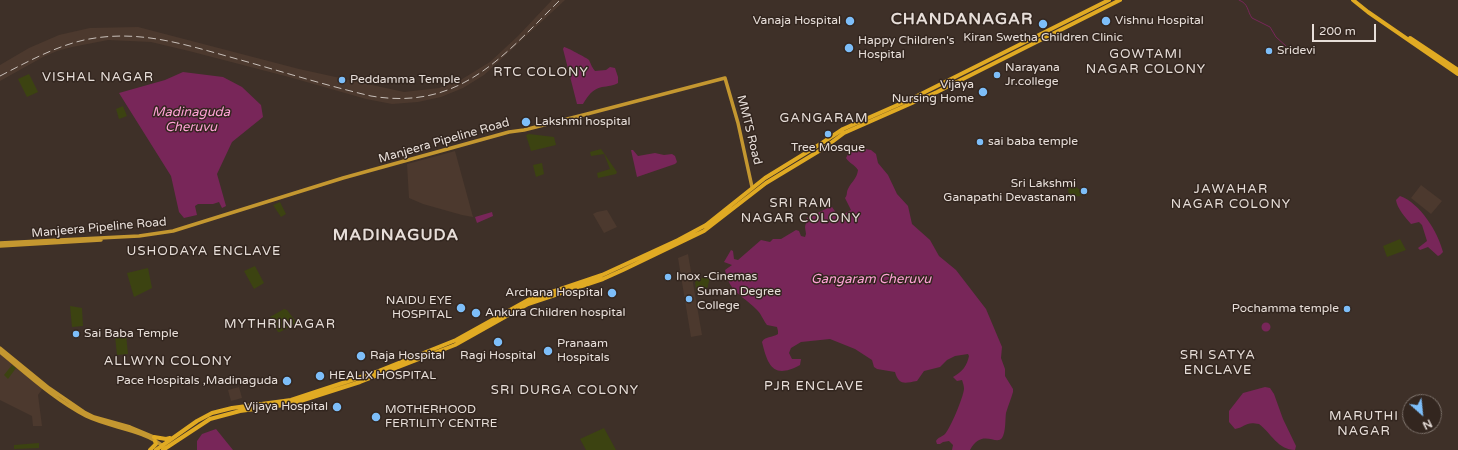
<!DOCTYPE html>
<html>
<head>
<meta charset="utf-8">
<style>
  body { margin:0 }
  #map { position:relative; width:1458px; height:450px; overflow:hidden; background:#3e3028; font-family:"Varela Round",sans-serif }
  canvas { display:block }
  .north { position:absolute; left:1402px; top:394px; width:40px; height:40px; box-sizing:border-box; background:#33261f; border:1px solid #7b7069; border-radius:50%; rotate:153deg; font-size:11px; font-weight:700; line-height:16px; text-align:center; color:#e7ded9 }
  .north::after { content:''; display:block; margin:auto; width:14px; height:18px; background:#7dbef9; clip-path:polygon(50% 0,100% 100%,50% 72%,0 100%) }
  .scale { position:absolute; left:1312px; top:24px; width:64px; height:18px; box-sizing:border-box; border:2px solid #e7ded9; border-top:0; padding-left:5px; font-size:12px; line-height:14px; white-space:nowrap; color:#e7ded9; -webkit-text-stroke:3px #33261f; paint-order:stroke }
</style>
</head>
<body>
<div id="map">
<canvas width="1458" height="450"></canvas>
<div class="north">N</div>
<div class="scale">200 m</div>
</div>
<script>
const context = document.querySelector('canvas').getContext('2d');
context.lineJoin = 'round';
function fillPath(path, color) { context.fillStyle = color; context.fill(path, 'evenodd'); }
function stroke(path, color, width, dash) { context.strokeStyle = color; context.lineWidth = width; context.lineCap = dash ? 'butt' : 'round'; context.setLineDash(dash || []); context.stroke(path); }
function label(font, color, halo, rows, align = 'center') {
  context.font = font + ' "Varela Round",sans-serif'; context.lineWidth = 3; context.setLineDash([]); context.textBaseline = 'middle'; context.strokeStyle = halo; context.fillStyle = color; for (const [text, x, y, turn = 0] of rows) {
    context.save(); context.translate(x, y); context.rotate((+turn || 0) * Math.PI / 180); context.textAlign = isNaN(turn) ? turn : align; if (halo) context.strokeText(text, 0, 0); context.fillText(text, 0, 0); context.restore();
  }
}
fillPath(new Path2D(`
  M552 0H565L484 75 463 88 441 97 418 102 392 104 366 99 289 77 189 51 151 42 108 40 72 47 57 51 43 57 0 81V65L29 48 59 35 90 28 138 27 299 69 404 92 439 88 459 81 490 62 518 36Z
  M455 151 473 217 462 215 423 204 409 198 407 164Z
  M1421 185 1442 201 1431 214 1411 198Z
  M607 210 617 227 604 233 593 214 597 212Z
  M688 254 702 335 691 337 678 258Z
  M0 354 43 388 38 395 42 426H33L32 416 0 400Z
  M239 387 242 398 231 401 228 390Z`), '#4c392e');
fillPath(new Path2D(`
  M29 74 38 92 27 97 18 79Z
  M123 106 127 116 119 119 116 109Z
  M529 134 554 137 556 145 531 151 526 135Z
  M601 149 617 172 616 174 598 178 597 173 610 169 604 154 591 156 590 152Z
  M542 163 544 174 536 177 533 165Z
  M1077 187 1078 189H1080L1081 196 1069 197 1068 188Z
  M280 202 286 214 281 217 273 205Z
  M1400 239 1406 250 1387 257 1383 246Z
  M255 266 264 283 254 289 244 271Z
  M148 268 152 288 134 297 127 273Z
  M711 274 707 289 696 291 695 281Z
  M70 306 82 308 83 326 72 327Z
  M284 309 287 310 297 323 280 332H278L270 317Z
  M126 335 128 354 117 355 115 336Z
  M12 365 16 368 8 379 4 375Z
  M604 428 616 450H586L580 439Z
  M39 443V448L14 449V445Z`), '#3c4311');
fillPath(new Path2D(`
  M564 47C566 47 587 58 589 60 591 64 592 68 595 71L606 70 610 67 615 68 618 77V83C613 86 608 86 602 87 592 89 588 96 583 104H577L563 49Z
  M183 72 223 77 242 87 261 105 263 117 232 142 217 174 226 206 222 208 219 202 213 204H198L195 206 197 215 184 218 179 212 171 176 119 93 165 80Z
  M865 149 871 150 876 154 878 163 888 175 897 194 908 206 912 224 930 240 939 256 956 270 986 309 1002 347 1001 358 1005 369V376L1013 389V392C1011 399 1008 406 1006 413 1005 420 1006 432 1002 438 996 446 982 428 970 450H952L953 445 949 441 943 442 940 444H937L936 441C938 437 942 437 945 434 951 427 963 398 964 389 964 386 963 383 962 380L957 381 953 377C962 372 967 366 969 356L968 354 955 356 947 360 940 367 924 371 917 381C905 383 899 386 895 372L877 369 874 367 872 360 855 349 830 339 801 342 791 348 789 353 792 359H801L800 365C774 379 768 367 762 342 765 336 772 338 778 334V331L777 327 767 325C763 320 761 313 756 309 741 294 730 293 725 270L732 265 724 262 731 250 733 251 734 259 738 260 761 240 770 242 773 239H781L796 230 799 231 801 236 805 237 806 234 805 227 807 218 828 208 832 207 839 217 851 210 845 198C848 194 846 193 848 189 851 182 857 179 858 170 855 165 849 163 846 158L849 152Z
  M631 150H633L638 156 655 153 664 155 672 154 675 156 677 162 675 164 637 177Z
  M1400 196C1420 203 1438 232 1443 252L1440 255 1438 256 1428 247 1420 250 1418 248 1427 241 1422 225 1419 222 1411 224C1405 217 1397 208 1396 200Z
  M492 212 493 216 477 223 475 217Z
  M1261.5 327a4.5 4.5 0 1 1 9 0a4.5 4.5 0 1 1-9 0Z
  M1265 387 1270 388 1274 394 1283 419 1296 446 1295 450C1278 450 1271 433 1259 424 1245 421 1246 427 1235 429L1229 422V411L1243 393Z
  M216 429 233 450H197V441L202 434Z`), '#782659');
stroke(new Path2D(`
  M1239 0C1249 4 1247 11 1252 18L1270 27 1276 37 1286 46`), '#782659', 1);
stroke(new Path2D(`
  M0 243 139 236 173 231 343 178 509 132 524 130 587 114 725 78 738 123 752 187
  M0 246 101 240
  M0 348 49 388 84 412 94 417 130 427 154 437
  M0 352C27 374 55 400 86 416 111 428 141 429 163 446`), '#c49730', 3.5);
stroke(new Path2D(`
  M1353 0 1368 12 1458 74
  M1410 38 1458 70
  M154 437 166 439 170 438
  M150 450 156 444 155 441
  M156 450 197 421 212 413 232 408 291 400 376 372 456 340 528 300 602 275 678 240 706 225 765 178 822 143 843 129 911 99 1109 0
  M163 450 210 419 240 411 291 404 360 382 455 345 528 304 603 279 623 270 704 231 766 183 824 148 844 133 937 92 1120 0`), '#e0aa23', 4);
stroke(new Path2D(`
  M0 76C27 62 54 47 84 40 136 29 180 43 230 57 277 70 324 85 371 96 460 111 503 56 560 0`), '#c9c0ba', 1, [8, 4]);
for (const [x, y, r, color] of [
  [850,21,5,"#7dbef9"],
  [1106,21,5,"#7dbef9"],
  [1043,24,5,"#7dbef9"],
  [849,48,5,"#7dbef9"],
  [1269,51,4,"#7dbef9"],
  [997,75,4,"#7dbef9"],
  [342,80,4,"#7dbef9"],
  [983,92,5,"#7dbef9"],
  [526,122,5,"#7dbef9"],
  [828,134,4,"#7dbef9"],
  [980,142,4,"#7dbef9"],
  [1084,191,4,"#7dbef9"],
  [668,277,4,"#7dbef9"],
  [612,293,5,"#7dbef9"],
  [689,299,4,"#7dbef9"],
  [461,308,5,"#7dbef9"],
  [1347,309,4,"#7dbef9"],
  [476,313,5,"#7dbef9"],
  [76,334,4,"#7dbef9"],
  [498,342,5,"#7dbef9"],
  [548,351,5,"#7dbef9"],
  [361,356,5,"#7dbef9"],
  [320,376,5,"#7dbef9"],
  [287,381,5,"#7dbef9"],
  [337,407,5,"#7dbef9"],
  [376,417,5,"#7dbef9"]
]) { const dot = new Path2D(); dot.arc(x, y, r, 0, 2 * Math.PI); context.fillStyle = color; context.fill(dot); stroke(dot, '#33261f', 1.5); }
label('12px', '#e7ded9', '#33261f', [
  ["Vanaja Hospital",841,21,"right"],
  ["Vishnu Hospital",1115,21],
  ["Kiran Swetha Children Clinic",1043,38,"center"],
  ["Happy Children's",858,41],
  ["Hospital",858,55],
  ["Sridevi",1277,51],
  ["Narayana",1005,68],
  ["Jr.college",1005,82],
  ["Peddamma Temple",350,80],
  ["Vijaya",974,85,"right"],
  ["Nursing Home",974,99,"right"],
  ["Lakshmi hospital",535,122],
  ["sai baba temple",988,142],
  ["Tree Mosque",828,148,"center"],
  ["Sri Lakshmi",1076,184,"right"],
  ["Ganapathi Devastanam",1076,198,"right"],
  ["Inox -Cinemas",676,277],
  ["Suman Degree",697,292],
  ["College",697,306],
  ["Archana Hospital",603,293,"right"],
  ["NAIDU EYE",452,301,"right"],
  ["HOSPITAL",452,315,"right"],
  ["Pochamma temple",1339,309,"right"],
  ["Ankura Children hospital",485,313],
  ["Sai Baba Temple",84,334],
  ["Pranaam",557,344],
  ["Hospitals",557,358],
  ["Raja Hospital",370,356],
  ["Ragi Hospital",498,356,"center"],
  ["HEALIX HOSPITAL",329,376],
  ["Pace Hospitals ,Madinaguda",278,381,"right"],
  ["Vijaya Hospital",328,407,"right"],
  ["MOTHERHOOD",385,410],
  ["FERTILITY CENTRE",385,424]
], 'left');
label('12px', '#e7ded9', '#33261f', [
  ["MMTS Road",749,130,76],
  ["Manjeera Pipeline Road",444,141,-16],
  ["Manjeera Pipeline Road",99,228,-5]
]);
context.letterSpacing = '1px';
label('13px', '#e7ded9', '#33261f', [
  ["GOWTAMI",1146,55],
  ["NAGAR COLONY",1146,70],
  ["RTC COLONY",541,73],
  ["VISHAL NAGAR",98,78],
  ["GANGARAM",824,119],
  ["JAWAHAR",1231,190],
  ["NAGAR COLONY",1231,205],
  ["SRI RAM",801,204],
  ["NAGAR COLONY",801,219],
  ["USHODAYA ENCLAVE",204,252],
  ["MYTHRINAGAR",280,325],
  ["SRI SATYA",1218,356],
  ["ENCLAVE",1218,371],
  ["ALLWYN COLONY",168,362],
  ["PJR ENCLAVE",814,387],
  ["SRI DURGA COLONY",565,391],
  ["MARUTHI",1364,417],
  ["NAGAR",1364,432]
]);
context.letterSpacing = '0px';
label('italic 13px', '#ffa2d6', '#33261f', [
  ["Madinaguda",191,113],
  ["Cheruvu",191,128],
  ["Gangaram Cheruvu",871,280]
]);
context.letterSpacing = '1px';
label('bold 16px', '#e7ded9', '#33261f', [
  ["CHANDANAGAR",962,20],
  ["MADINAGUDA",396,236]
]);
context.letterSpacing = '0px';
</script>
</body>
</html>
